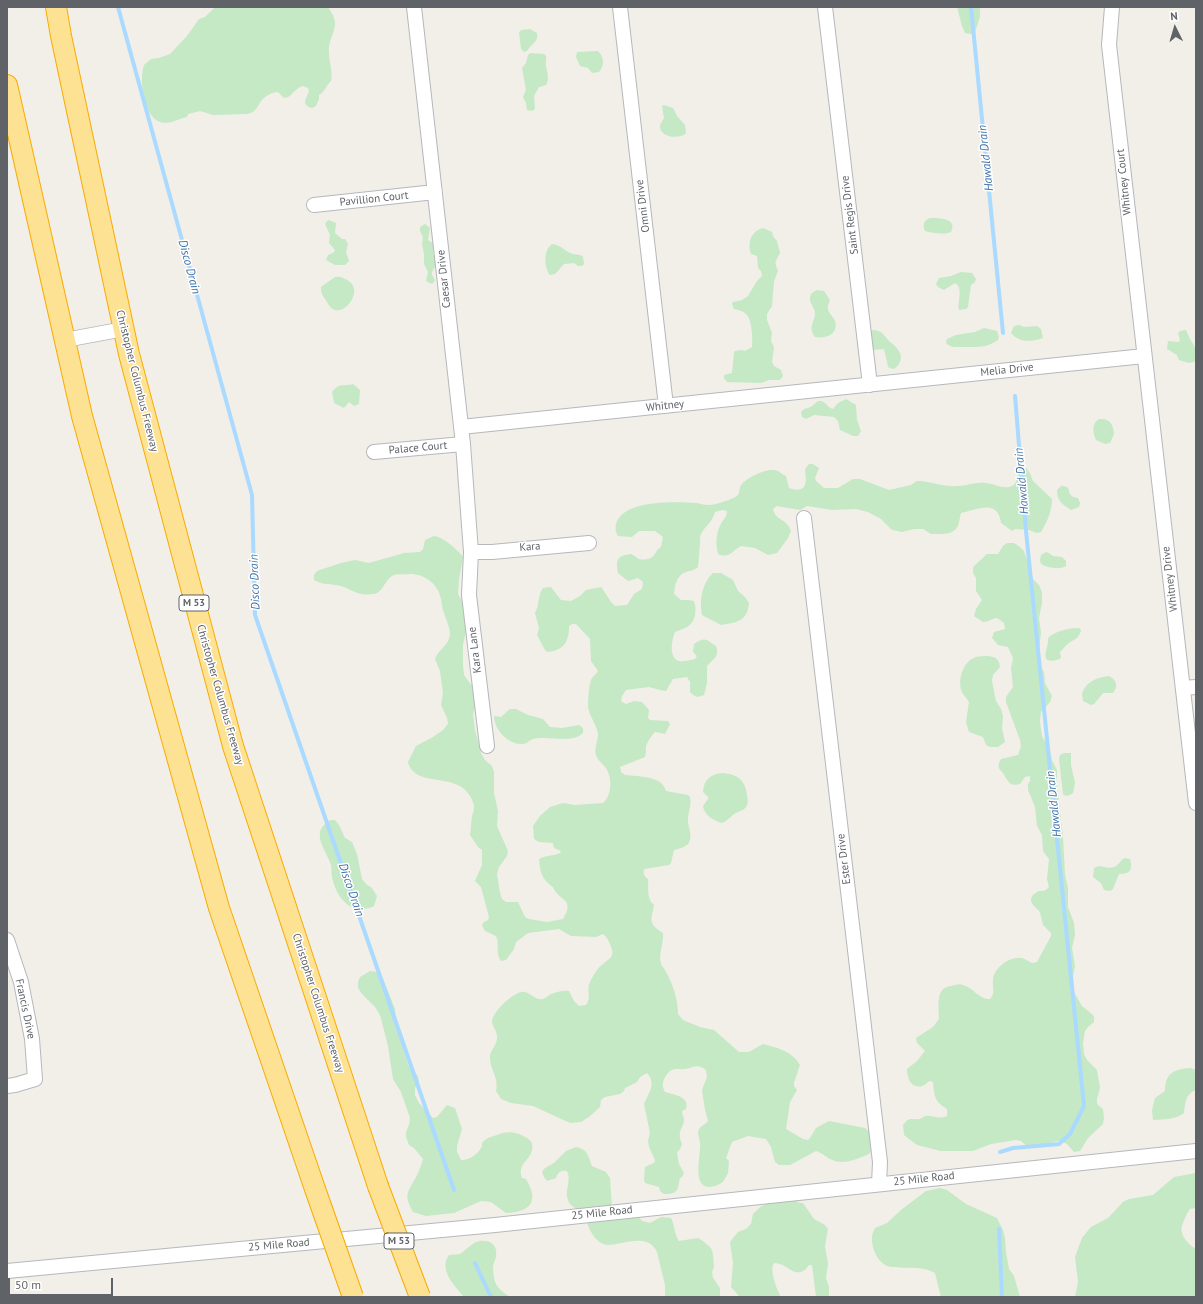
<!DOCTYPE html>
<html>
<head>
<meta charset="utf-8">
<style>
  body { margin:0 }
  #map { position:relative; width:1203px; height:1304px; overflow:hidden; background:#f1efe8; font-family:"PT Sans",sans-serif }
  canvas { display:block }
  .frame { position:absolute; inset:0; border:8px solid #5f6368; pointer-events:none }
  .north { position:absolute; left:1155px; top:8px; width:40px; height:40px; -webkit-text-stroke:3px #fff; paint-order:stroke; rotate:355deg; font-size:11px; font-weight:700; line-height:16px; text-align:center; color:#5f6368 }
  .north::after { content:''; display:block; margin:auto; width:14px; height:18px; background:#5f6368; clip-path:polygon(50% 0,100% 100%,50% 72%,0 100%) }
  .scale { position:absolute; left:8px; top:1278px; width:105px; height:18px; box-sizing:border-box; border:2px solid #5f6368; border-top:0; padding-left:5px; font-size:12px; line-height:14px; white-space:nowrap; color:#5f6368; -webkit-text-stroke:3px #fff; paint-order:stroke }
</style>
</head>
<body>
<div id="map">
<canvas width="1203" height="1304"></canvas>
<div class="frame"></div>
<div class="north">N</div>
<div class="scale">50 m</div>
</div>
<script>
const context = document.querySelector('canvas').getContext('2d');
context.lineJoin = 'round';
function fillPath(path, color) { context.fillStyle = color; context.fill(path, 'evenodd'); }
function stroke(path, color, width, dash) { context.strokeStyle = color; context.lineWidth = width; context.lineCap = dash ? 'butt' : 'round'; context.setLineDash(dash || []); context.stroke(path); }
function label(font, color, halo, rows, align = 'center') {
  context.font = font + ' "PT Sans",sans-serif'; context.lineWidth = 3; context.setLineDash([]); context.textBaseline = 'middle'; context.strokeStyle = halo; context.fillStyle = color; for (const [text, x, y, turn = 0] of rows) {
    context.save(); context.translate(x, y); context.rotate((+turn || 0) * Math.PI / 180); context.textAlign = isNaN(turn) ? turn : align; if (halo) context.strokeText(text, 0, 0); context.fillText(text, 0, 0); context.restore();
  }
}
fillPath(new Path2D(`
  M215 7H328C330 11 333 14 334 18 338 30 328 38 329 52 329 63 333 71 331 81 326 85 325 92 319 95V99L316 106 312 108C300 105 307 98 309 91L308 88 303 86C293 89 293 97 284 98L278 92C272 92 265 96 261 101 257 107 256 112 248 114L213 115 200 111 188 114 187 117C178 119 169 125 160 122 143 116 139 79 144 65L151 59 159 58 170 54 187 36 199 19 205 17Z
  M957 7H980V17L975 32 971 34 965 33 962 26Z
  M530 29 537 33C539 42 531 44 527 51L524 52 521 49 519 33 521 30Z
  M598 51C604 57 605 65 599 72L592 73 588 68 580 66 576 57 577 52Z
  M530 53 544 54 546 56C547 59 545 63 546 66 547 72 550 79 546 85L539 87 534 96 535 109 532 111 527 110 526 103 523 97 526 90 522 68 526 63 528 55Z
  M664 105 673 108 677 116 685 125 686 133C679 140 660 137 660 127 660 124 663 120 664 118L662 106Z
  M930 218C939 218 958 218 951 232 943 235 933 233 925 231 922 225 924 220 930 218Z
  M329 220 336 223 335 233 342 239H345L348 244 346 252 349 261 345 265H335L326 260 328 255 333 253 335 250 329 243 330 235 325 224 327 221Z
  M425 224 430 228 428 240 433 243V254L437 263 432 272V275L435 280 434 282 432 284 426 281 428 272 424 264V254L422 244 423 237 420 231V227Z
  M763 228 772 232 773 236 777 241 780 253C775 263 774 261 778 271L774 281 772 306 767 314V320L772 333 771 341 774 347 772 362 774 366 781 370 783 376 780 380H769L761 383 727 382 724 378V375L732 373 734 353 735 351 742 350 745 351 752 347C753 340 752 319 746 314 743 311 738 310 734 309L732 304 733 302 742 300 748 296 757 281 762 276 761 271 758 268 757 256 751 254C747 243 751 231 763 228Z
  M552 244C562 245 565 252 573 254 578 255 580 254 583 257L584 264 582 266H578L574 263 564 264 555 274 550 275C544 267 543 251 552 244Z
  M961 272 972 273 976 279 975 282 971 285 968 307 966 309 959 310C957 301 964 288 955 283L944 290 938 287 936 284 939 278 951 276Z
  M335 277C340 276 345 278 350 282 364 294 339 323 328 304 325 298 320 294 321 287Z
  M817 290 824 291 830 300C829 303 827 306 828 309 829 314 833 316 835 321 839 334 826 339 815 337 807 326 816 321 815 312 814 307 809 302 810 297 811 293 813 292 817 290Z
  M1019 325 1024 327 1037 326 1041 329 1043 338C1031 342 1020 343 1011 333L1014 326Z
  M984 328 997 331 999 337 998 340C986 348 979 347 964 347 957 347 951 348 946 343L947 339 956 335 975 332Z
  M874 330C882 331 884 335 889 341 892 344 896 346 898 350 904 356 900 365 894 369L889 368 888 366 884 349 873 350 869 348 868 331Z
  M1185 330H1186C1187 332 1188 335 1189 337 1193 345 1201 353 1194 362L1189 363 1179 360 1177 355 1167 349 1168 341 1179 342 1180 340 1178 333 1180 331Z
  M353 384 360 390 359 404 354 406 349 402 344 408 334 403 332 392C340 382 343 387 353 384Z
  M846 399 856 405 857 420 861 431 858 436H853L840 430 838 421 834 417 814 415 806 419 802 417 801 412 804 409 811 407 818 401C826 400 826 407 833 409L838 403Z
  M1099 419C1110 418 1113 424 1114 434L1110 443 1105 444 1096 440C1093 433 1091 424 1099 419Z
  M809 464H813L819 468 815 478 816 481 824 488H838L853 479H860L889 490 911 485 917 481H920C932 482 945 487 957 486 967 486 975 482 985 483 993 483 1003 490 1012 486 1021 481 1013 472 1026 468L1030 473 1033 481 1052 499C1052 511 1047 522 1041 532L1037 533 1029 530 1015 529 1012 531 1001 523C998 498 976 510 961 513L958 526 955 530 950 533 943 534H931L923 529H914L902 532 892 530 881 519 868 512 856 509 832 510 807 506 800 510 777 506 773 509C776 522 786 517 791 531L788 538 777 553 768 555 755 548 741 546C731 551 733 557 719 555 715 548 716 533 720 526 722 520 727 518 727 511L722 510 715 512C712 523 705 526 701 534 699 538 701 541 700 544 699 552 699 559 698 567 695 570 693 570 689 571 677 574 675 583 674 594L681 600H689L694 601C697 609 696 622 687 627 684 629 679 630 675 632 672 639 668 658 679 661 683 662 690 660 695 659L697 656 693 652 694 644C706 636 706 640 716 646 720 657 713 659 707 666V683L704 695C697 698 695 697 690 692V682L687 677 673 679 666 691 660 690 649 687 626 690 622 696 621 701 626 704 634 701 642 702 649 710 648 718 650 720 668 721 670 724 665 734 655 732C652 735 647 742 646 747 646 751 646 753 645 757L620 767 621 772 625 775C638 777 662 775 666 791L688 795 690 797C692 807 687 814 688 822 689 829 693 838 688 844 686 847 678 849 674 850L671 863 669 865 644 869C643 874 644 876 648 879 649 889 646 898 654 905 651 920 648 924 663 933 664 943 658 954 661 964 662 967 665 969 666 972 673 984 678 1000 678 1014L683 1020 700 1027 714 1030 739 1052H749L763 1044C778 1048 792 1051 800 1065 798 1069 796 1079 794 1082V1086L797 1090 790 1102 786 1129 803 1139 808 1140 810 1138 816 1128 829 1121 865 1128 871 1133C872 1140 874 1148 869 1154 857 1159 843 1166 830 1159 825 1156 822 1153 816 1151L790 1165H779L775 1162 771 1147 766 1139 748 1136 732 1142 726 1158 729 1161 728 1173 723 1182C719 1185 713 1187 708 1187 693 1185 700 1158 700 1148 701 1142 698 1137 698 1132 699 1126 705 1125 708 1121L705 1110 702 1090 707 1077 706 1070C697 1063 694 1068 685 1069 680 1070 676 1068 672 1070 668 1071 663 1080 663 1083 662 1086 664 1090 665 1092 674 1095 690 1096 686 1109L682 1111C682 1115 684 1117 684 1120 684 1125 680 1129 680 1133 678 1143 687 1141 677 1153L679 1164 684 1173 682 1177 680 1178C677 1189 680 1194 664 1194L660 1191 659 1187 645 1183 644 1179 645 1167 654 1163 655 1160 649 1147 648 1141 650 1133 644 1104C648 1094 657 1084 647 1073L640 1077 637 1082 625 1088 624 1091 620 1094 605 1097 601 1100 600 1107 589 1117 581 1122 570 1123 533 1106 511 1103 501 1099 496 1091C499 1078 491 1071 490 1059 489 1051 496 1047 497 1039 498 1032 493 1028 492 1022 492 1012 512 994 521 992 529 990 534 1001 543 999 546 998 549 995 551 994 557 992 564 990 569 991L574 1001 579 1006 586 1005C592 997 586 990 590 982 593 976 598 967 603 964 612 957 615 956 610 944 608 940 607 937 603 934L596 937 571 936 559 929 528 933 516 942 514 949 506 960 501 961C495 954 500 944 496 936L485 931 482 925 484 922 488 920 489 917 481 887 475 881 482 865V850L478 847 470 835C471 829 471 823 472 816 473 813 474 811 474 807 474 803 472 800 470 796 456 771 415 789 408 762L416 746 433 737 443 730 448 724 447 718 441 705 443 693 440 671 435 659C439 648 449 646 450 634 450 628 446 619 444 613 442 608 442 604 441 599 438 584 425 574 410 574 405 575 397 573 392 576 384 581 383 593 373 594 358 596 353 590 341 586 331 583 324 586 314 580V575L317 571 341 563 355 560 369 563 404 553 420 552 423 549 425 540C428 539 431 537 434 536 442 536 459 551 463 557L459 579 458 594 466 608 468 627 466 631 463 645V665L464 675 469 682 474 687 476 705 473 714 475 730 481 753 485 760 492 766 494 772V793L498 811 497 826 508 851 507 856 499 867 497 874 500 893 502 899 506 902H518L525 917 529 919 547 922 563 919C576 898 558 901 553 887 542 880 540 872 539 859 546 855 553 856 560 853L561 851 554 848 553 843 539 842 534 839 533 826 540 816 550 807 563 803 575 805 603 803C611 797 612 781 608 772 606 765 598 762 596 755 594 748 598 741 598 734 597 726 591 718 589 711 587 707 589 682 592 678 594 676 596 674 598 671L591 661 590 639 576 624H572L569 626C569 642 564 650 548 652L545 650 537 635 539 628 535 613C540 604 537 597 543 588L551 587 561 600 571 601 580 596 586 590 601 587 602 588 611 602 615 606 627 605 634 594 642 589 643 582 638 578 628 581 618 573C617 565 615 557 625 555 626 555 629 554 631 554 638 557 637 561 648 559 656 557 655 550 661 547L663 537 655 531H639L632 537 618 536C615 531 615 526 617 521 629 499 676 502 697 503 701 504 705 505 709 505 715 505 734 499 738 495 740 492 739 487 742 484 748 477 769 467 778 471 781 473 783 475 786 476L789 488C795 490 799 491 804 487L806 481 805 469Z
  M1061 486C1075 486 1063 496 1078 498L1080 503 1079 507 1071 510C1062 504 1057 501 1057 490Z
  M1007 543H1014L1020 547 1024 551 1033 579 1039 585 1042 592V603L1039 618 1041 633 1038 657 1039 663 1044 672 1045 683 1052 696 1050 702 1041 712 1040 722 1042 736 1050 750 1052 760 1057 770V785L1063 837 1065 875 1068 888V907L1074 923 1075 935 1072 948 1075 966 1073 976 1074 992 1082 1006 1094 1016V1022L1088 1027 1085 1031 1083 1043 1084 1054 1087 1060 1097 1070 1100 1088 1097 1099V1104L1103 1109 1104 1118 1103 1124 1088 1138 1080 1151 1074 1152 1067 1144 1061 1141 1052 1142 1049 1144 1038 1148 1028 1147 1021 1141 1016 1140 991 1144 973 1151H941L917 1145 904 1135 903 1125C910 1116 910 1120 920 1119L925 1116C934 1115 936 1120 947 1116V1109C935 1102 934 1096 933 1082L930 1081C927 1082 926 1085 922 1086 911 1089 907 1078 907 1069L917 1061 925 1051 917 1043 916 1038 933 1027 939 1019C939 1007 935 987 951 986 955 985 960 983 963 985 974 988 978 999 990 999 996 993 992 987 993 979 995 968 1007 958 1018 958 1023 957 1027 961 1032 963L1037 962 1051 936V933L1043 925 1040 912C1036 907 1027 902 1033 895 1035 893 1037 892 1039 891 1041 891 1044 891 1046 890L1049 887 1047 879 1049 859 1043 851 1042 835 1037 826 1035 807 1028 790V784L1030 781V776L1025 777 1020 784C1009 787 1008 781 1003 773 998 768 997 766 1001 759L1018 755 1021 746 1020 740 1006 702V697L1013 687 1011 668 1013 658 1008 647 998 645 992 638 994 632 1005 629 1004 623 997 618C992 618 989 622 983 622L974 616 976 609 982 600 976 591V578L973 573V567L987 554H998L1003 546Z
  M1047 552 1053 556 1062 557 1066 561V566C1059 570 1048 568 1041 564L1040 560 1041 555 1044 553Z
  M713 573H721L733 580 738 591 745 597 749 603C747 622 737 622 721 625L702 615C699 601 702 583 713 573Z
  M1079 628 1081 630C1079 638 1076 639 1070 642 1067 644 1063 649 1060 652L1061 658C1055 661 1052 662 1046 659 1044 651 1049 646 1048 638 1055 631 1069 628 1079 628Z
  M988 656C996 657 999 659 1000 667L993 675 992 681 996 701 1001 709 1003 716 1002 728 1005 742 998 747H990L986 745 983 737 969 732 966 722 969 702C967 698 963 695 962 692 957 680 963 661 976 657 980 656 984 656 988 656Z
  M1109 676C1116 680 1119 685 1113 693H1103L1094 704 1091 705 1083 701 1082 693C1087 681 1096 678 1109 676Z
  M510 709H516L528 715 543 719 550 727 562 728 579 725 583 728V733C574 742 556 738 544 738 540 738 534 738 531 740 528 741 527 744 523 744 509 745 495 731 494 717L496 716 501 717Z
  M1064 753H1071V765L1075 783 1073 793 1070 795 1066 796 1063 794 1059 759 1060 755Z
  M723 773C738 774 746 781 747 796 748 799 748 803 747 805 745 811 738 811 734 814 730 817 727 821 722 823 714 821 704 815 703 806L708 799V797L703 792C704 779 711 774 723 773Z
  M330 820H335L339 825 345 838 352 842 357 854 362 879 366 884 372 888 377 896 374 906C351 917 336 897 332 877 331 873 332 869 331 865 328 855 318 843 320 832 321 827 326 823 330 820Z
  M1124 858 1130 859C1133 870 1130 874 1119 874L1113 889 1110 891 1104 890 1101 883 1093 877 1094 868C1102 863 1106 870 1114 867 1118 866 1120 861 1124 858Z
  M370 971 378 972 382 976 395 1009 396 1020 408 1065 418 1076 419 1082 415 1088V1095L419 1103 433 1118 437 1117 447 1105 455 1108 462 1129 457 1146V1152L461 1160C468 1161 478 1154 481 1148 483 1145 481 1145 483 1142 485 1139 490 1137 494 1136 504 1132 513 1130 523 1136 527 1138 531 1140 532 1144 535 1160 516 1161 522 1178L526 1179C540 1202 530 1212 506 1213L491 1202 481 1201 454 1213 426 1216 413 1212C403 1194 408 1192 416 1177 419 1172 421 1165 423 1159L414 1148 409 1145 406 1137V1132L409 1125 410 1118 401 1092 393 1079 388 1046 380 1015 375 1007 362 994 358 988V982L360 977Z
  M1191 1068 1196 1070V1090C1186 1093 1185 1103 1184 1113 1175 1120 1164 1119 1153 1120L1152 1110 1155 1098 1165 1091C1165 1073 1174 1069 1191 1068Z
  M576 1147C588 1149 588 1156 592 1166L606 1172 610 1178 612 1207 638 1216 642 1221 650 1223 661 1217 671 1218C675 1226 674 1234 679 1241L698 1238 703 1241 711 1248 713 1254 714 1267 712 1272 713 1278 720 1288V1297H665V1285L657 1252C646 1228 613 1251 601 1243 588 1234 589 1222 581 1212 577 1208 570 1207 568 1200 564 1190 572 1181 567 1171 561 1170 558 1172 556 1178L547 1181 544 1177 542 1172 545 1168 554 1163 566 1151Z
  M1196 1173V1208L1190 1209C1187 1213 1186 1216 1184 1220 1184 1222 1182 1224 1182 1226 1179 1235 1189 1245 1196 1249V1297H1075L1078 1282 1075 1257 1082 1238 1091 1227 1108 1218 1123 1202 1129 1199 1153 1195 1174 1177Z
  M940 1188 947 1190 966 1204 997 1218 1003 1230 1005 1238 1006 1252 1009 1269 1014 1276 1020 1297H941L935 1273C921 1265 907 1269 892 1267 879 1266 871 1249 872 1236 872 1234 874 1230 875 1228L887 1223 901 1210 926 1191Z
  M794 1200 800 1203H803L814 1219 825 1225 828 1229 825 1246 828 1264 826 1278 829 1287V1297H816L812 1265H809C796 1283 788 1262 774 1263 769 1270 777 1290 781 1297H740L731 1287 733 1263 730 1242 738 1232 746 1229 751 1224 753 1214 760 1207 771 1202Z
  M479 1241C490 1240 498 1244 496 1257 495 1260 494 1263 493 1266 493 1271 494 1278 495 1282 498 1289 504 1293 510 1297H464C455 1286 438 1270 449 1255L460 1254 474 1243Z`), '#c5e8c5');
stroke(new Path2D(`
  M118 7 252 495 255 615 454 1190
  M971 7 1003 333
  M1000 1152 1013 1148 1059 1144 1070 1134 1084 1106 1026 531 1015 396
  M999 1229 1002 1297
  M475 1263 491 1297`), '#aadaff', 4);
const minor = new Path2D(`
  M414 7 463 444 471 552 469 595 487 746
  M620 7 666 406
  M825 7 870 385
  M1112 7 1109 45 1196 803
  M314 205 435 192
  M65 340 124 329
  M461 427 1144 356
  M374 452 463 444
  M804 518 880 1162 879 1184
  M471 552H492L589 543
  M1183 688 1196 687
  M7 940 21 982 32 1039 35 1079 15 1085 7 1086
  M7 1271 495 1225 1196 1151`);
const highway = new Path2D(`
  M56 7 61 36 129 354 233 746 378 1186
  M7 85 82 416 143 635 219 908 315 1189`);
stroke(minor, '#b5b8bc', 16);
stroke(highway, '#f9ab00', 22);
stroke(minor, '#fff', 14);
stroke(highway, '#fde293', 20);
const highwayBridge = new Path2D(`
  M378 1186 420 1297
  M315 1189 353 1297`);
stroke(highwayBridge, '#f9ab00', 22, []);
stroke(highwayBridge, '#fde293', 20);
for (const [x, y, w] of [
  [194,603,30],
  [399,1241,30]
]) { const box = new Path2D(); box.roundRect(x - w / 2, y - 8, w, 16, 3); context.fillStyle = '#fff'; context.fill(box); stroke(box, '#5f6368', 1); }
label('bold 10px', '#5f6368', null, [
  ["M 53",194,603],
  ["M 53",399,1241]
]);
label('11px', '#5f6368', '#fff', [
  ["Whitney Court",1124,182,-96],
  ["Pavillion Court",374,199,-6],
  ["Omni Drive",643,206,-97],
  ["Saint Regis Drive",850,215,-97],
  ["Caesar Drive",444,279,-96],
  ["Melia Drive",1007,370,-6],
  ["Christopher Columbus Freeway",137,381,76],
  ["Whitney",665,406,-6],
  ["Palace Court",418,448,-5],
  ["Kara",530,547,-5],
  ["Whitney Drive",1170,579,-97],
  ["Kara Lane",475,650,-97],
  ["Christopher Columbus Freeway",220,695,74],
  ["Ester Drive",844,859,-97],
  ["Christopher Columbus Freeway",318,1003,72],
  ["Francis Drive",25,1009,78],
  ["25 Mile Road",924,1179,-6],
  ["25 Mile Road",602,1213,-6],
  ["25 Mile Road",279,1245,-5]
]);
label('italic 12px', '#4174aa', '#fff', [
  ["Hawald Drain",986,158,-96],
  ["Disco Drain",189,267,75],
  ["Hawald Drain",1022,481,-95],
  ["Disco Drain",255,582,-92],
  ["Hawald Drain",1054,804,-96],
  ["Disco Drain",351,890,71]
]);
</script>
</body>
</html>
